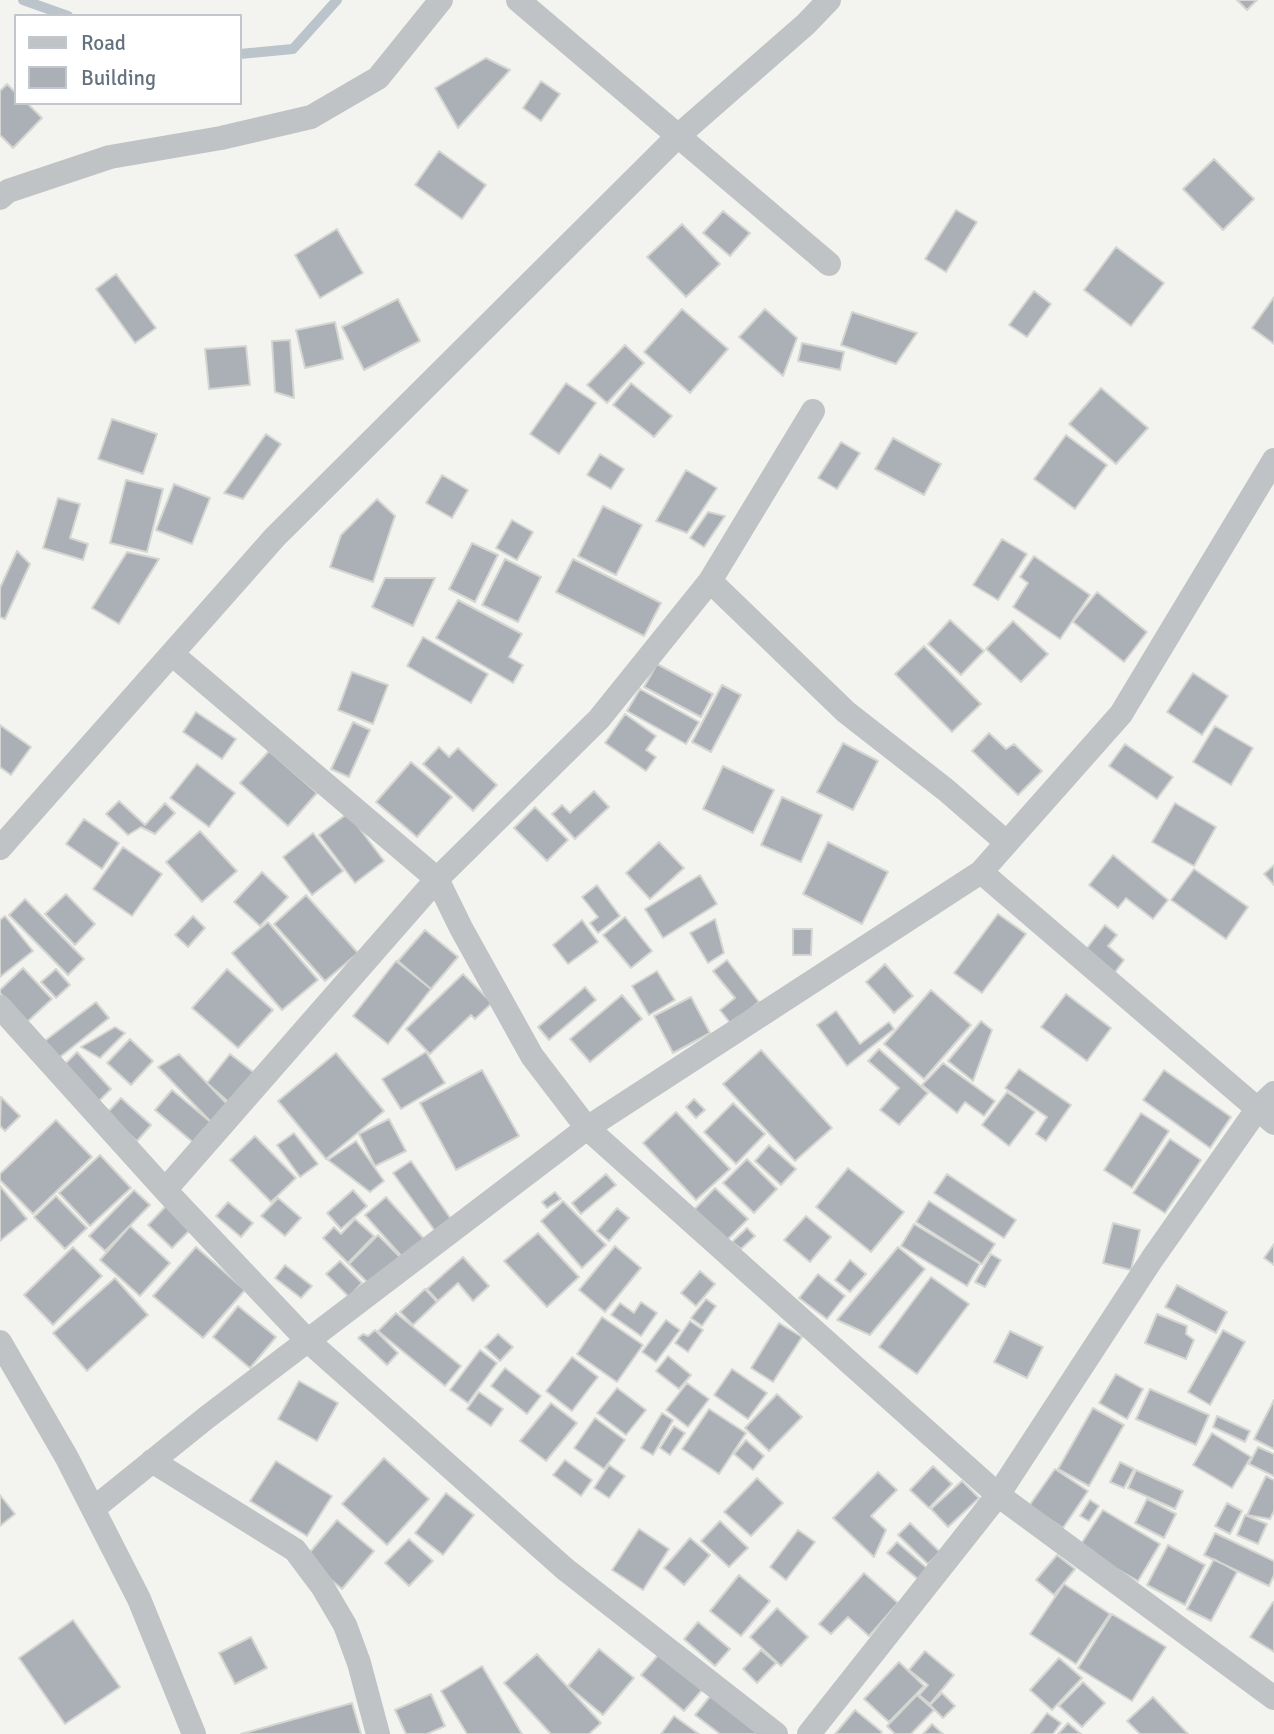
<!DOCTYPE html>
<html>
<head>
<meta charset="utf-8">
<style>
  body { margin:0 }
  #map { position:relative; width:1274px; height:1734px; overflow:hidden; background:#f3f4ef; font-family:Signika,sans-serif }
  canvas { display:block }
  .legend { position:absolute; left:14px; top:14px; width:228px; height:91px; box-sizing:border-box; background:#fff; border:2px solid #c1c7cc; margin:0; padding:9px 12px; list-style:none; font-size:21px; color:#64727f }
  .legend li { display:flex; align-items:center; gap:14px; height:35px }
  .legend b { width:35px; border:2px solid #c1c7cc }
</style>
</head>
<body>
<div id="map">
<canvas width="1274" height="1734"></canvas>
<ul class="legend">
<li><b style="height:9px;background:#bfc3c6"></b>Road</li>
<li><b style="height:19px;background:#aab0b5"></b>Building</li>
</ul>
</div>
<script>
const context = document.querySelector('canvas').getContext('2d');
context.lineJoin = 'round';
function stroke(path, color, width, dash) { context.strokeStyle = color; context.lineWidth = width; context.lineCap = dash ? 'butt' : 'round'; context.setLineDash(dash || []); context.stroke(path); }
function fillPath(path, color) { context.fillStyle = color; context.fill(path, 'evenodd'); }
stroke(new Path2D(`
  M23 0 68 16
  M240 54 293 49 337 0`), '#bac4ca', 10);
const building = new Path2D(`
  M1237 0H1257L1247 10Z
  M486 58 510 70 458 128 435 88Z
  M541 81 560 94 541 121 523 108Z
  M7 84 16 93V103H27L42 118 13 148 0 135V91Z
  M439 151 486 185 462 219 415 185Z
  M1214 159 1254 199 1223 230 1183 189Z
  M956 210 977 222 946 272 925 259Z
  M723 211 750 233 730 256 703 233Z
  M682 224 720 264 686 297 647 257Z
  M337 229 363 273 320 298 295 255Z
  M1116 247 1164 283 1131 326 1084 290Z
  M116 274 156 328 135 343 96 289Z
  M1034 291 1051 304 1027 337 1009 325Z
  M1274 297V344L1252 328Z
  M398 299 420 341 364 370 342 327Z
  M682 309 728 349 690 393 644 352Z
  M765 309 797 338 783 376 739 337Z
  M852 312 917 333 896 364 841 345Z
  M335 322 343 359 305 368 296 330Z
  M290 340 294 398 275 392 272 341Z
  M802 343 844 352 840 370 798 361Z
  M625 345 644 363 607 403 587 385Z
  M246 346 250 385 209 389 205 349Z
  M566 383 596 403 559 454 530 434Z
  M631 383 672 416 654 437 613 405Z
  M1101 388 1148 428 1116 464 1069 424Z
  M112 419 157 434 143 474 98 459Z
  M266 434 281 444 243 499 224 493Z
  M1066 435 1107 465 1075 509 1034 479Z
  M893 438 941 464 924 495 875 469Z
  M841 442 860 453 837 489 818 478Z
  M600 454 624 469 611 489 587 475Z
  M686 470 717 488 687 533 656 521Z
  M442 475 468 490 452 518 426 503Z
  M126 480 163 489 147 552 110 543Z
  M174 484 210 498 192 544 156 530Z
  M58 498 80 504 70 538 88 544 83 560 43 548Z
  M377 499 395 516 373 582 330 567 341 535Z
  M603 506 642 525 616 575 578 556Z
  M708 512 725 516 704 547 690 538Z
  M512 520 533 532 517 560 496 548Z
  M1002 539 1027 554 998 600 973 585Z
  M472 543 498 555 475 602 449 589Z
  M17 551 30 564 5 619 0 617V588Z
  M127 552 159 559 119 624 92 608Z
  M1034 556 1090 595 1060 639 1013 607 1028 583 1020 577Z
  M505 559 541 577 518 622 482 605Z
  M573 559 661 603 644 636 556 592Z
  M385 578H435L413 626 372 607Z
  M1097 592 1147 632 1124 662 1073 622Z
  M458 600 522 634 509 657 523 665 513 683 436 638Z
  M950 620 984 651 961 675 928 644Z
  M1013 621 1048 654 1021 682 986 649Z
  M423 637 488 674 471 703 407 666Z
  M924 646 981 704 952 732 895 674Z
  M657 664 713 694 701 717 644 687Z
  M352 672 388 685 373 724 338 710Z
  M1193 673 1228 696 1202 735 1167 712Z
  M722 685 741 695 711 752 692 742Z
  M640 689 699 722 686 744 627 711Z
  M196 712 236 739 222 759 183 732Z
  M625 714 656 736 646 750 656 757 646 771 605 743Z
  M353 722 370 730 349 777 331 769Z
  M0 725 31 747 11 775 0 767Z
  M1215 726 1253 748 1231 785 1193 762Z
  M989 733 1006 749 1014 744 1042 771 1018 795 972 751Z
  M843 743 878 761 853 810 817 792Z
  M1125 744 1173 777 1157 799 1109 766Z
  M439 747 449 757 458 748 497 785 473 811 423 764Z
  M269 751 317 793 288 826 240 783Z
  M411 762 452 797 417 837 376 802Z
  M197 764 235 793 209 827 170 798Z
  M723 766 774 790 753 833 703 809Z
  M594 791 609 807 575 839 552 814 562 805 570 813Z
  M782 797 822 815 801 862 761 845Z
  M119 801 145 825 165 803 175 813 155 834 141 827 128 835 106 814Z
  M1175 803 1216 827 1194 866 1152 842Z
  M535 807 568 840 547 861 514 828Z
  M348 813 384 861 355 883 319 835Z
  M84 819 119 843 102 869 66 844Z
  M200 831 237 871 202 902 166 862Z
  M313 833 343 871 312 895 283 857Z
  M659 842 684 868 650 899 626 873Z
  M828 842 888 872 862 924 803 894Z
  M123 847 162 874 132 916 93 889Z
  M1113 855 1168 900 1153 919 1126 898 1118 908 1089 885Z
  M1274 865V885L1264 874Z
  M1194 869 1248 907 1226 939 1171 900Z
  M262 872 288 897 260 926 234 902Z
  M700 875 717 904 663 938 645 909Z
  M597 885 620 916 598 933 590 923 598 917 582 897Z
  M66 894 95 924 75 945 45 914Z
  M306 895 358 953 325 981 274 924Z
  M25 899 84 959 68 975 9 915Z
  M998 914 1026 934 982 993 954 973Z
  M5 916 33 951 0 977V920Z
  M193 916 205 928 188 947 175 935Z
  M625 917 652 951 631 968 603 935Z
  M715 919 724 953 708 963 690 933Z
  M582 920 598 942 568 964 553 945Z
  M268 922 318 980 282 1010 232 953Z
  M1105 925 1117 935 1108 946 1124 960 1113 975 1084 952Z
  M793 929H812L811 955H793Z
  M425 930 458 957 431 989 398 961Z
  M727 960 759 1002 731 1024 720 1010 735 998 713 971Z
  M396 961 431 989 388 1044 353 1016Z
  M885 964 913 996 894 1013 866 982Z
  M23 968 52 999 27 1022 0 993V990Z
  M56 969 70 985 56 998 41 982Z
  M227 969 273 1010 238 1048 192 1008Z
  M657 971 675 1000 649 1015 632 986Z
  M463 974 492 1003 475 1019 471 1015 430 1054 406 1029Z
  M585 987 596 1000 549 1040 538 1027Z
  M931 990 971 1025 924 1079 884 1044Z
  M1066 994 1111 1028 1087 1061 1041 1027Z
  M622 995 642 1019 590 1062 570 1039Z
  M691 997 710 1033 673 1053 654 1016Z
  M96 1002 109 1018 55 1061 42 1043Z
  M836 1011 860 1044 889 1022 894 1029 847 1066 817 1025Z
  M981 1021 992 1030 973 1081 948 1061Z
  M115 1027 125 1033 100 1058 81 1047Z
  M130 1039 153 1061 131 1085 107 1063Z
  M879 1049 928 1093 899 1125 880 1110 899 1088 868 1061Z
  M761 1050 832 1128 795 1161 723 1084Z
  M77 1052 111 1089 95 1105 61 1068Z
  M426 1052 445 1083 401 1109 382 1079Z
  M336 1053 384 1111 326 1159 278 1101Z
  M179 1054 228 1105 211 1122 158 1067Z
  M230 1054 257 1075 232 1105 207 1083Z
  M943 1063 995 1101 984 1116 965 1102 957 1113 922 1085Z
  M1019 1069 1071 1105 1046 1141 1036 1134 1047 1117 1005 1088Z
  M482 1070 519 1136 456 1170 420 1103Z
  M1164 1070 1231 1117 1210 1148 1143 1100Z
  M172 1090 213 1124 195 1144 155 1110Z
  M1007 1092 1035 1112 1009 1146 982 1125Z
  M1 1097 20 1116 5 1131 0 1126Z
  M121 1098 151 1125 137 1141 106 1114Z
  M694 1099 705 1110 696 1118 686 1107Z
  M733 1103 765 1134 736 1164 704 1132Z
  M676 1112 730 1169 696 1200 643 1143Z
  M1141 1113 1169 1131 1132 1188 1104 1170Z
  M389 1119 406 1151 375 1166 359 1134Z
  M56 1120 92 1157 33 1214 0 1180V1174Z
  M294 1133 318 1164 300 1177 277 1145Z
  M255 1136 296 1178 271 1202 230 1160Z
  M1170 1139 1201 1160 1165 1213 1133 1193Z
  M356 1141 384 1181 370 1192 328 1160Z
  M769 1145 796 1169 781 1185 755 1161Z
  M100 1155 131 1188 90 1226 59 1193Z
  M747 1159 777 1189 754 1213 723 1183Z
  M411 1161 451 1219 435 1231 393 1173Z
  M848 1168 904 1212 871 1252 816 1207Z
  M606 1174 616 1185 581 1214 572 1203Z
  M947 1174 1016 1220 1004 1238 934 1193Z
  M0 1186 27 1219 0 1241Z
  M715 1188 748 1219 725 1242 693 1211Z
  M134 1190 150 1205 105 1251 89 1236Z
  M353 1190 367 1206 341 1229 327 1213Z
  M555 1192 561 1199 547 1208 542 1202Z
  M56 1196 87 1228 65 1249 34 1217Z
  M386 1197 425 1240 404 1259 365 1215Z
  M278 1198 301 1218 285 1236 261 1216Z
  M563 1201 606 1245 582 1268 541 1221Z
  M929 1201 995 1244 982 1264 916 1222Z
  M228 1202 253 1223 241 1237 216 1216Z
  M166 1206 190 1230 172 1248 148 1225Z
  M617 1208 629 1218 609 1241 597 1231Z
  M806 1216 831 1237 810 1262 784 1240Z
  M355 1219 374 1236 348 1263 323 1238 334 1227 341 1234Z
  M1113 1223 1140 1230 1131 1270 1103 1263Z
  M914 1224 980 1264 967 1286 901 1246Z
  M130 1226 170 1263 140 1296 100 1260Z
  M747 1228 755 1236 741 1249 732 1242Z
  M538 1233 579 1277 547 1307 504 1261Z
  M378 1235 400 1257 370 1285 349 1264Z
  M1274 1244V1265L1264 1258Z
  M615 1246 641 1268 605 1312 579 1290Z
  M73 1247 102 1276 53 1325 24 1295Z
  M196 1247 245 1290 203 1338 153 1296Z
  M898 1247 925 1269 870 1335 837 1320Z
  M991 1254 1001 1260 985 1287 975 1282Z
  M463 1257 489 1286 473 1301 458 1283 438 1301 427 1289Z
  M850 1260 866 1274 850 1292 835 1280Z
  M340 1261 362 1283 349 1297 326 1274Z
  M285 1265 312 1286 301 1298 275 1278Z
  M700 1271 715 1284 696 1306 681 1293Z
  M818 1274 845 1296 827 1319 799 1298Z
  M931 1277 969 1304 917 1374 879 1347Z
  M115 1278 148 1315 87 1371 53 1333Z
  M1177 1285 1227 1312 1216 1333 1165 1307Z
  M425 1289 437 1302 413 1325 400 1312Z
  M706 1299 716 1306 702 1326 691 1318Z
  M641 1302 657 1313 641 1336 611 1315 620 1303 634 1313Z
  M238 1306 276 1337 250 1368 213 1337Z
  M396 1313 461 1366 445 1386 378 1331Z
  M1157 1314 1187 1326 1186 1334 1194 1340 1186 1359 1145 1343Z
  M602 1317 643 1345 617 1382 577 1354Z
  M666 1320 680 1330 656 1362 642 1352Z
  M690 1321 703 1330 688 1352 675 1343Z
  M779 1323 802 1337 773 1382 751 1368Z
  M375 1330 398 1353 387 1365 358 1338 363 1334 368 1336Z
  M1223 1330 1245 1342 1210 1405 1188 1392Z
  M1010 1331 1043 1347 1027 1378 994 1362Z
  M498 1334 513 1347 500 1361 485 1347Z
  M480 1350 497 1363 468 1403 450 1390Z
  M668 1356 691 1375 679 1389 656 1371Z
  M572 1357 598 1377 572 1411 546 1391Z
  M505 1368 541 1396 527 1414 491 1386Z
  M732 1369 767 1393 748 1419 714 1395Z
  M1116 1374 1143 1389 1127 1419 1099 1403Z
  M299 1381 338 1403 317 1441 278 1419Z
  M687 1383 709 1399 688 1427 666 1410Z
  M617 1388 646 1410 626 1435 597 1413Z
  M1150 1389 1209 1415 1196 1445 1136 1419Z
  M479 1392 503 1409 491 1426 467 1409Z
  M777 1394 802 1417 769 1451 745 1428Z
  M1274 1400V1449L1254 1439Z
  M551 1403 577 1423 546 1461 520 1441Z
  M1093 1408 1124 1425 1089 1486 1058 1469Z
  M709 1409 746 1433 719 1474 682 1449Z
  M662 1413 673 1420 653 1455 641 1448Z
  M1217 1416 1250 1431 1245 1442 1213 1427Z
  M595 1418 625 1440 604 1469 574 1448Z
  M674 1426 685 1433 670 1455 660 1448Z
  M1212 1433 1251 1457 1232 1488 1193 1465Z
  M746 1440 764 1456 753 1470 734 1454Z
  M1258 1447 1274 1454V1476L1249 1464Z
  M384 1458 429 1499 387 1545 342 1504Z
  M565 1460 592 1480 581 1496 553 1475Z
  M276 1461 332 1496 307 1536 250 1501Z
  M1120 1462 1134 1469 1124 1488 1110 1482Z
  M609 1465 625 1476 609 1498 594 1488Z
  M933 1466 952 1484 929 1508 910 1490Z
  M1055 1469 1088 1491 1063 1528 1029 1506Z
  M1136 1470 1183 1491 1175 1509 1128 1488Z
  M878 1472 897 1490 871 1516 886 1530 874 1557 833 1518Z
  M1266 1476 1274 1480V1511L1270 1519 1247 1515Z
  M757 1478 783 1503 751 1536 724 1512Z
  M962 1481 979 1498 948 1527 931 1509Z
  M446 1493 474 1515 443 1555 415 1533Z
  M0 1495 15 1514 0 1526Z
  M1147 1499 1176 1514 1164 1538 1135 1523Z
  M1090 1500 1099 1506 1089 1521 1080 1516Z
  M1227 1503 1242 1511 1230 1534 1215 1526Z
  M1103 1510 1160 1544 1138 1581 1079 1547Z
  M1245 1515 1267 1524 1258 1544 1237 1535Z
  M337 1520 374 1551 342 1589 305 1558Z
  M720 1521 748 1548 729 1567 701 1541Z
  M910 1523 940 1552 928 1564 898 1535Z
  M639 1529 669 1549 643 1590 612 1570Z
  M798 1530 815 1542 786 1580 770 1567Z
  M1215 1533 1274 1561V1575L1269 1586 1204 1555Z
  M690 1538 710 1555 684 1585 664 1568Z
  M409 1539 433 1561 409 1586 385 1563Z
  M897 1542 929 1570 919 1580 887 1553Z
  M1168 1545 1205 1565 1185 1605 1147 1585Z
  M1057 1555 1075 1569 1054 1595 1036 1580Z
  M1214 1559 1237 1572 1211 1621 1187 1609Z
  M864 1573 898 1603 869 1636 848 1617 831 1634 819 1624Z
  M739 1575 770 1601 741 1636 710 1611Z
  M1064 1584 1110 1614 1076 1664 1030 1634Z
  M1273 1602 1274 1603V1652L1250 1637Z
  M777 1608 808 1637 781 1666 750 1637Z
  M1112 1614 1166 1647 1132 1701 1078 1668Z
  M73 1620 120 1687 65 1724 19 1658Z
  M698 1622 730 1649 715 1666 684 1639Z
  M251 1637 267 1668 235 1684 219 1653Z
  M599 1649 634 1678 603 1715 568 1686Z
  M761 1650 776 1663 757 1683 743 1669Z
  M925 1651 954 1675 930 1704 919 1695 928 1685 909 1670Z
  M660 1653 702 1690 684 1711 641 1675Z
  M537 1654 601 1723 589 1734H551L504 1683Z
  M1059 1658 1082 1678 1052 1710 1030 1690Z
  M899 1662 924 1686 889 1722 864 1699Z
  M482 1666 522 1734H467L441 1691Z
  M1083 1682 1105 1703 1082 1727 1059 1706Z
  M942 1693 955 1706 943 1718 930 1705Z
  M431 1694 445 1726 427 1734H406L395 1710Z
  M712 1694 762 1734H720L695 1715Z
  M917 1695 934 1710 911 1734H895L887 1726Z
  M1153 1697 1188 1734H1140L1127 1721Z
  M352 1703 361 1734H241Z
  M855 1710 882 1732 880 1734H835Z
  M1047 1713 1061 1723 1053 1734H1031Z
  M674 1716 699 1734H661Z
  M1068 1723 1081 1734H1058Z
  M932 1724 943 1734H923Z`);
fillPath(building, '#aab0b5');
stroke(building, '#d5d5d2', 2);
stroke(new Path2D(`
  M518 0 829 264
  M0 198 8 191 110 157 221 138 311 117 378 78 441 0
  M710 581 846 712 946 790 1007 843
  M172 654 437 879 461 928 532 1056 587 1128 998 1495 1274 1698
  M0 848 275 537 678 136 806 24 829 0
  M981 872 1274 1123
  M0 1007 165 1190 307 1340 565 1569 776 1734
  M165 1190 437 879 599 719 710 581 813 411
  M0 1342 67 1458 139 1599 194 1734
  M152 1461 295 1550 322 1586 345 1625 359 1663 378 1734
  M93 1509 206 1418 587 1128 981 872 1121 714 1274 460
  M809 1734 998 1495 1152 1259 1258 1108 1274 1093`), '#bfc3c6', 24);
</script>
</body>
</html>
